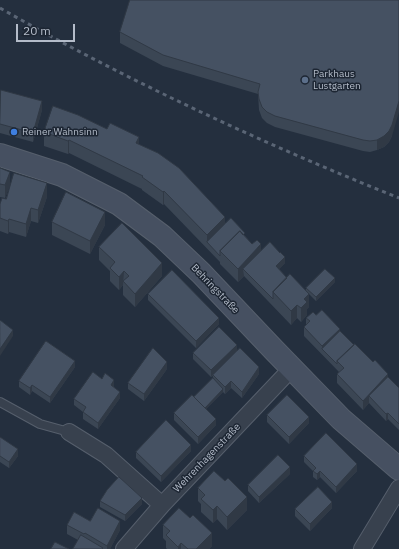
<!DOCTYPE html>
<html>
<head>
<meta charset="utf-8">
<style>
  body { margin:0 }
  #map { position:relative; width:399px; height:549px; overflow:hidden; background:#242f3e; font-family:"IBM Plex Sans",sans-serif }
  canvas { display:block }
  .scale { position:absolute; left:16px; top:24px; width:59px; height:18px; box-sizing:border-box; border:2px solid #b4bcc9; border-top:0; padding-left:5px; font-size:12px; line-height:14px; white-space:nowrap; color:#b4bcc9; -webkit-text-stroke:3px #1d2633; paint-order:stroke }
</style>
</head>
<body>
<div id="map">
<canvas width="399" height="549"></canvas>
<div class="scale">20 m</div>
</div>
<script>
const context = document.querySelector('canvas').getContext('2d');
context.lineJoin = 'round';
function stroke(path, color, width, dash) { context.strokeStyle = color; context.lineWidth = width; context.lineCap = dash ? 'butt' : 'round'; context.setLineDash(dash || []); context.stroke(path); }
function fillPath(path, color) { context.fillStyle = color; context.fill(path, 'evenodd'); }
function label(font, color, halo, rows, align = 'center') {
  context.font = font + ' "IBM Plex Sans",sans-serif'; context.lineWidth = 3; context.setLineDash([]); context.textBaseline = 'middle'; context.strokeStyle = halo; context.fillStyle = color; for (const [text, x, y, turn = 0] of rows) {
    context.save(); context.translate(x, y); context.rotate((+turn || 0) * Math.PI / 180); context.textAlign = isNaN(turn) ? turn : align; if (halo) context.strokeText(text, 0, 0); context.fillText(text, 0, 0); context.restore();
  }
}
const lane = new Path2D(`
  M0 402 40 424 69 432`);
const street = new Path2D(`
  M69 432 106 455 162 505
  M124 549 162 505 291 369
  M362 549 399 488`);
const secondary = new Path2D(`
  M0 155 62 175 119 204 162 236 201 273 273 349 341 419 399 469`);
stroke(lane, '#565f6c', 10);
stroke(street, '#565f6c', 18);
stroke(secondary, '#565f6c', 24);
stroke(lane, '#38414e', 8);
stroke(street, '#38414e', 16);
stroke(secondary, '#465061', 22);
stroke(new Path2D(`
  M0 8C128 81 262 143 399 198`), '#5a6575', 3, [4, 4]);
fillPath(new Path2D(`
  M130 0 392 136 389 142 384 147 377 150 370 152 363 151 275 127 267 123 262 118 259 110 258 94 163 66 120 43V32Z
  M0 92 42 110 33 142 0 133Z
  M44 132 139 144 225 223 245 236 252 244 261 251 285 263 279 269 287 278 306 290V288L335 282 316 301 309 294V307L307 309V315L301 322 297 318 291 325 244 276 238 282 220 264V262L164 204 163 205 142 190V189L69 153 68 154 44 146Z
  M0 168 10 185 5 198 0 197Z
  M47 197 38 223 31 221 26 237 9 232 8 234 0 231V204L6 199Z
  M52 222 105 225 90 254 52 235Z
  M99 247 162 276 135 307 123 295V285L119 290 110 281V271L99 260Z
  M148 294 219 324 196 348 148 300Z
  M316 315 340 331 354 345 373 362 399 388V430L388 419 386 421 369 403 363 410 337 383V374L339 372 304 336V327L306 325V318Z
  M237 351 259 374 242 398 231 388 225 394 223 392 206 409 216 425 198 444 174 420V413L194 397 213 378V376L211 377 193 359V353Z
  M75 367 50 403 32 391 30 395 19 387V381Z
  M167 369 144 401 128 389V383Z
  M102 379 114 386V387L120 398 98 429 83 419V412L74 405V399Z
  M267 415 309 423 289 444 267 422Z
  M0 437 18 456 9 468 0 462Z
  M191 451 161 482 136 458V452Z
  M304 456 357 471 336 493 320 477 317 480 313 477V471L304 462Z
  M290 474 259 503 248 491V485Z
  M198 488 247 510 227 530 217 519 213 523 201 512V504L198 501Z
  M100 501 142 504 125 521 100 507Z
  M332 508 310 531 295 516V509Z
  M90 521 120 530 110 549H73L78 540 67 534V525Z
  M163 525 212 546 209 549H167L166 548V541L163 538Z`), '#3b4654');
fillPath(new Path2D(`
  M42 101V110L33 142V133Z
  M399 101V112L392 136 389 142 384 147 377 150V140Z
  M139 137V150L136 143Z
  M69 140V153L68 154V141Z
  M10 172V185L5 198V185Z
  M47 183V197L38 223V210Z
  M164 191V204L163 205V192Z
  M31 208V221L26 237V224Z
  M105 212V225L90 254V241Z
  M225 217V230L207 242V235Z
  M9 219V232L8 234V221Z
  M261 244V258L243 269 244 276 238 282V269Z
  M285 257V263L276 273V266Z
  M162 263V276L135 307V294Z
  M124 271 123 285 119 290V277Z
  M335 278V282L316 301V297Z
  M309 294V307L307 309V315L301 322V308L304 299Z
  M297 305V318L291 325V311Z
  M219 318V324L196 348V341Z
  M340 329V338L322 349V346Z
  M13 330V336L0 356V349Z
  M237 345V351L211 377V370Z
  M75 361V367L50 403V397Z
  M167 362V369L144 401V394Z
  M259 367V374L242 398V392Z
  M388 374V383L369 396V403L363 410V401Z
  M114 380V386L111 391V385Z
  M231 381V388L225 394V387Z
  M32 385V391L30 395V388Z
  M223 389V392L204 411V408Z
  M120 392V398L98 429V423Z
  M388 413V419L386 421V414Z
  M309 417V423L289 444V437Z
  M216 419V425L198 444V437Z
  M191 445V451L161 482V476Z
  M18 449V456L9 468V462Z
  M357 464V471L336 493V487Z
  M290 467V474L259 503V497Z
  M320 471V477L317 480V474Z
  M247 497V510L227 530V517Z
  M142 498V504L125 521V515Z
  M332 502V508L310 531V524Z
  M217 506V519L213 523V510Z
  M120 521V530L110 549H107V546Z
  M212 533V546L209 549H196Z
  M181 543V549H178V547Z`), '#303945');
const building = new Path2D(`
  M130 0H399V101L392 125 389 131 384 136 377 140 370 141 363 140 275 116 267 112 262 107 259 99 258 92 260 84 163 55 120 32Z
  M1 90 42 101 33 133 0 124Z
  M53 106 78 115 107 129 110 123 139 137 136 143 158 153 179 168 225 217 207 235 164 191 163 192 142 177 143 176 69 140 68 141 44 132Z
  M0 168 10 172 5 185 0 184Z
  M14 173 47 183 38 210 31 208 26 224 9 219 8 221 0 218V204L2 198 6 199Z
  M66 192 105 212 90 241 52 222Z
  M231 218 245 233 243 235 240 231 220 251V256L207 242Z
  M122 223 162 263 135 294 123 281 129 276 124 271 119 277 110 268 115 262 99 247Z
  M240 231 252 244 257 240 261 244 238 269 220 251Z
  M270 242 280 253V252L285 257 276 266 287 278 273 292V299L243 269Z
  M325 269 335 278 316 297 306 288Z
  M172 270 219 318 196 341 148 294Z
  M290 274 309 294 304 299 307 302 301 308 297 305 291 311 273 292Z
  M322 310 340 329 322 346 304 327 310 321 306 318 313 312 316 315Z
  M0 320 13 330 0 349Z
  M219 327 237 345 211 370 193 353Z
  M340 331 354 345 337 361V364L322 349Z
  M46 341 75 361 50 397 32 385 30 388 19 381Z
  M355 344 373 362 375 360 388 374 363 401 337 374 344 368 337 361Z
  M153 348 167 362 144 394 128 383Z
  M240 348 259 367 242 392 231 381 225 387 213 375Z
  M93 372 102 379 105 373 114 380 111 385 120 392 98 423 83 412 86 407 74 399Z
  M388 377 399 388V424L388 413 386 414 369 396Z
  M213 378 223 389 205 408 194 397Z
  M192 395 216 419 198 437 174 413Z
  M287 395 309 417 289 437 267 415Z
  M166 420 191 445 161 476 136 452Z
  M326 433 357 464 336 487 320 471 317 474 313 471 316 468 304 456Z
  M0 437 18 449 9 462 0 456Z
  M278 455 290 467 259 497 248 485Z
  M214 471 225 481 228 478 247 497 227 517 217 506 213 510 201 499 205 495 198 488Z
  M119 477 142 498 125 515 100 501 107 490Z
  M318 487 332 502 310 524 295 509Z
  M98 508 120 521 107 546 85 533 84 534 67 525 74 512 90 521Z
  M179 508 190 518 193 515 212 533 196 549H188L181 543 178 547 166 535 170 531 163 525Z
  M81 535 103 548 102 549H73Z
  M55 542 69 549H51Z`);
fillPath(building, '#455162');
stroke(building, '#303945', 1);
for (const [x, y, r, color] of [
  [305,80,4,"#5c6f8a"],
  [14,132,4,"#3f7fe0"]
]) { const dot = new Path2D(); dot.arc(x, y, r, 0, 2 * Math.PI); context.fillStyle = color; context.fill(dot); stroke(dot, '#1d2633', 1.5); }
label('10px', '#b4bcc9', '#1d2633', [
  ["Parkhaus",313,74],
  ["Lustgarten",313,86],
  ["Reiner Wahnsinn",22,132]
], 'left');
label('10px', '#b4bcc9', '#1d2633', [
  ["Behringstraße",215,289,46],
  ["Wehrenhagenstraße",207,458,-46]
]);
</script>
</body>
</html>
